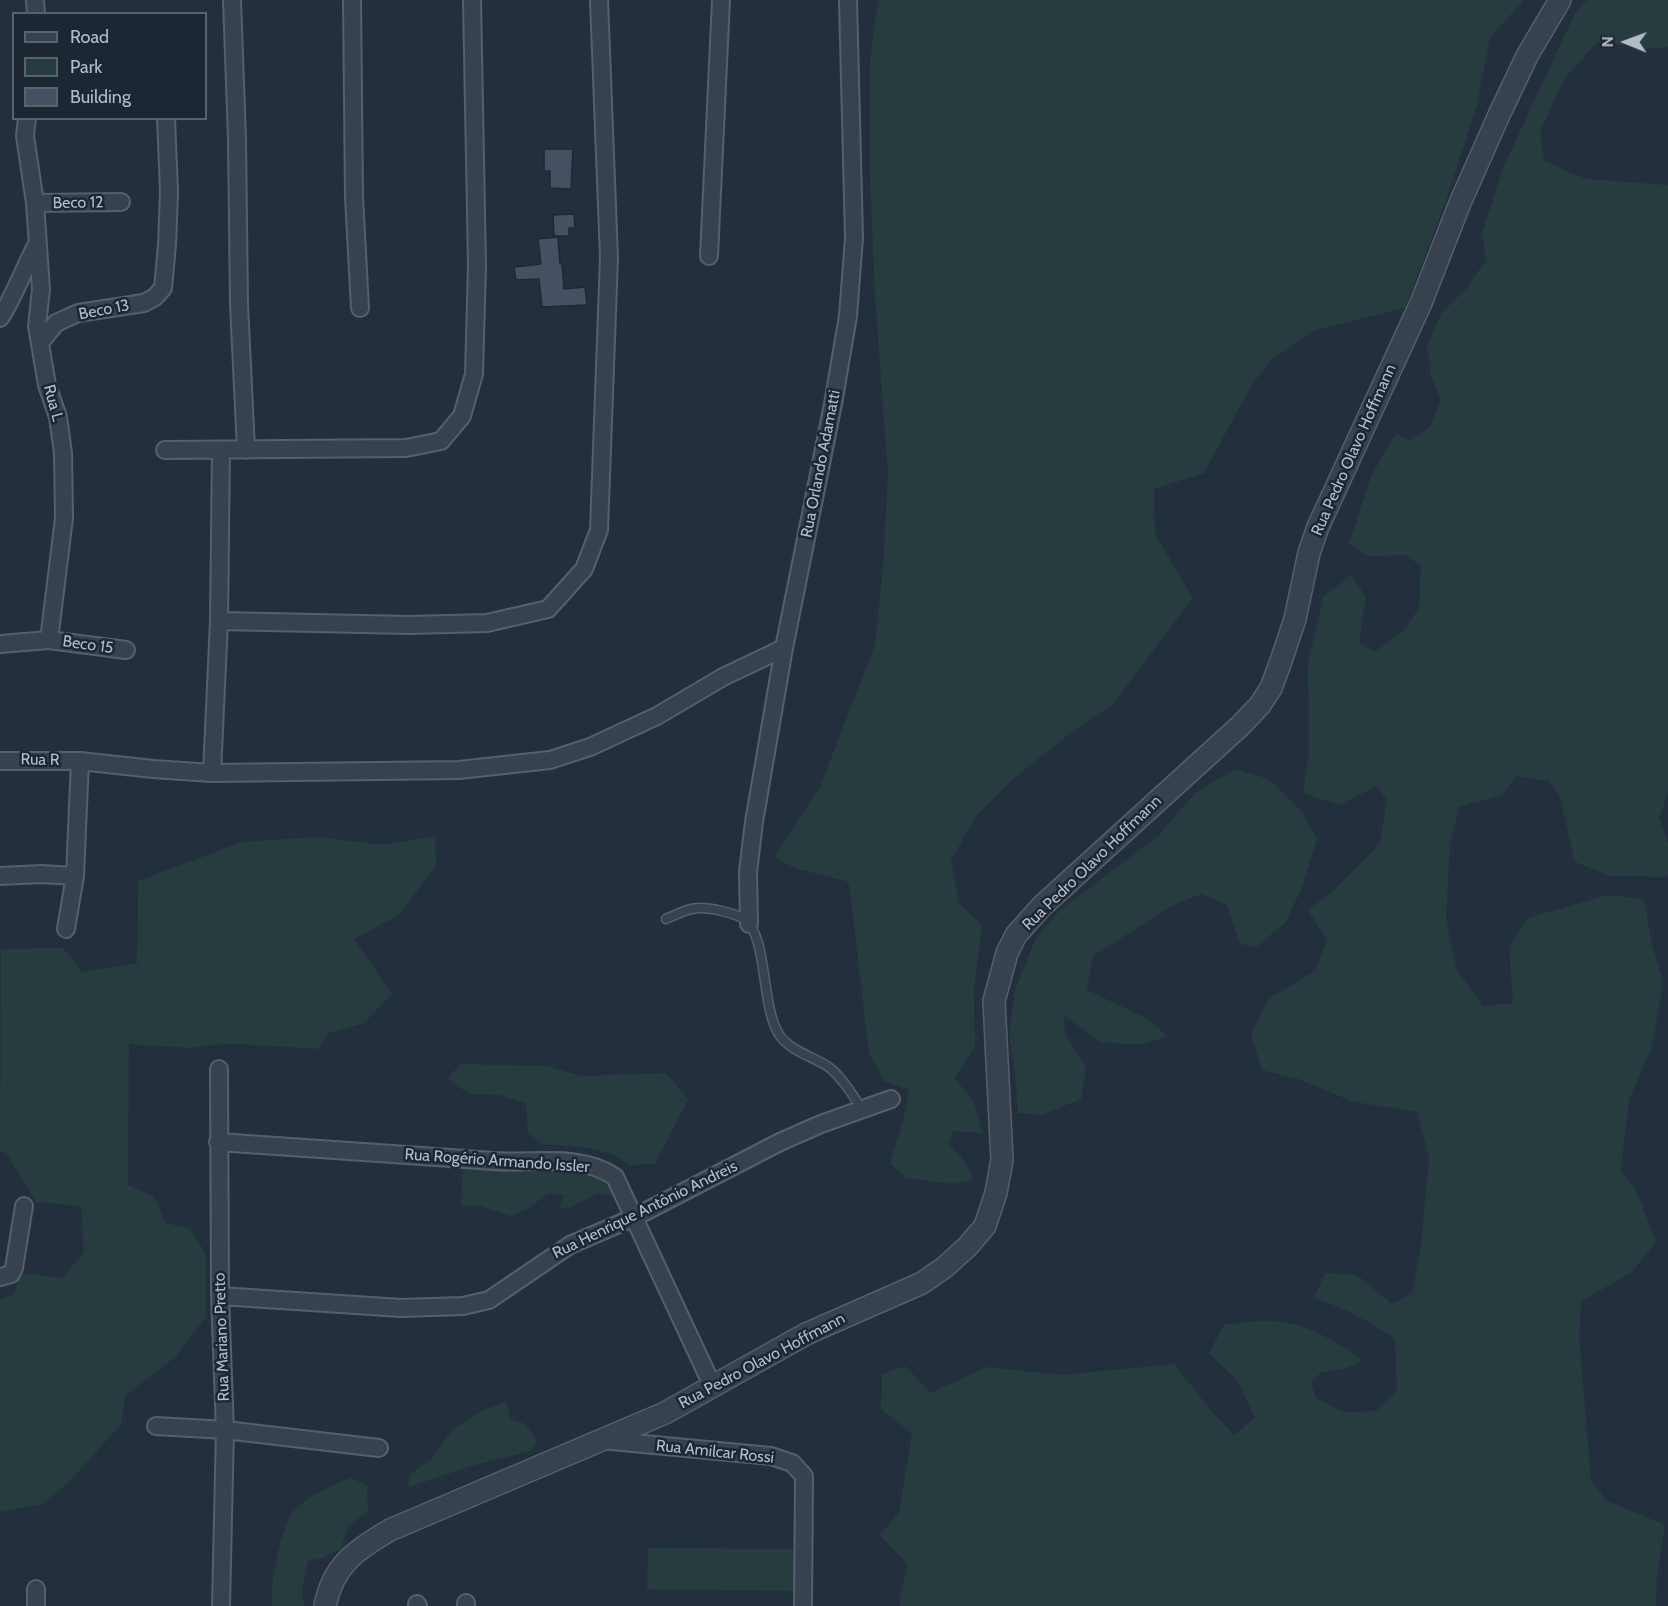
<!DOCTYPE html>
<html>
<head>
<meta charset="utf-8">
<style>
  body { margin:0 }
  #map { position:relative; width:1668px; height:1606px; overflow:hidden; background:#242f3e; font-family:Cabin,sans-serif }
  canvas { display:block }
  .legend { position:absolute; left:12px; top:12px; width:195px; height:108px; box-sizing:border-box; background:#1d2633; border:2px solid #59626f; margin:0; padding:8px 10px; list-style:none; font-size:18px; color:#b4bcc9 }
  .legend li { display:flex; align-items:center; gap:12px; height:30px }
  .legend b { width:30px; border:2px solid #59626f }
  .north { position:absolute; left:1596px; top:12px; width:60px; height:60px; -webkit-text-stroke:4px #1d2633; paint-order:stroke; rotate:271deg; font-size:16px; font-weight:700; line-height:24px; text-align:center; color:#b4bcc9 }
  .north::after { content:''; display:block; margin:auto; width:21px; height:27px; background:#b4bcc9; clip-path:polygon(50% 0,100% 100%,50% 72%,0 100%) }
</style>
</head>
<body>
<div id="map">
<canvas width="1668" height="1606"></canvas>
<ul class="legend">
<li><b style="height:8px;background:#38414e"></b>Road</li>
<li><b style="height:16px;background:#263c3f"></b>Park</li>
<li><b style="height:16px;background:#455162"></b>Building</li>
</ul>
<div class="north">N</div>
</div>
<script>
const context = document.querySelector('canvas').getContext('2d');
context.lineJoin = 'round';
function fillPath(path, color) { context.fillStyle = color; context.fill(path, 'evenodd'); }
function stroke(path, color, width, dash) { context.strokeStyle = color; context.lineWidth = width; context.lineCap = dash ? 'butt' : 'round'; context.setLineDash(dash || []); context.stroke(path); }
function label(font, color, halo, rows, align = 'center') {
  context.font = font + ' Cabin,sans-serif'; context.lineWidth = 5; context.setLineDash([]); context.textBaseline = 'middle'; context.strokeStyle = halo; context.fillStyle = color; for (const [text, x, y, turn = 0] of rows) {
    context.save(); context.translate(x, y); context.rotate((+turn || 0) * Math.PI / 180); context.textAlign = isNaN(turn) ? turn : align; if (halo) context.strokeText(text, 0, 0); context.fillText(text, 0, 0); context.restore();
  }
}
fillPath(new Path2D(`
  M878 0H1524L1490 38 1477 105 1445 204 1405 308 1315 330 1273 359 1252 384 1204 473 1154 489 1155 534 1193 598 1113 704 1072 732 1018 775 977 815 951 860 959 903 982 925 974 988 975 1046 955 1078 974 1103 983 1133 953 1131 948 1144 965 1161 973 1180 953 1184 906 1178 890 1164 904 1117 909 1090 884 1081 869 1053 849 882 794 868 774 857 820 787 875 645 883 567 888 474 875 296 870 177V61Z
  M1587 0H1668V47L1647 49 1598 42 1564 79 1540 132 1544 161 1586 179 1668 185V794L1659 817 1668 843V875L1663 877 1610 876 1575 862 1560 797 1549 781 1516 776 1502 795 1460 806 1450 844 1446 919 1456 969 1483 1006 1513 1003 1509 946 1528 918 1608 895 1644 899 1652 945 1663 981 1652 1047 1629 1100 1621 1170 1637 1192 1656 1242 1631 1273 1581 1301 1579 1337 1591 1481 1607 1501 1665 1525 1657 1575 1656 1606H900L899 1602 907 1564 880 1535 899 1512 912 1434 881 1409 882 1374 905 1366 931 1393 986 1367 1062 1375 1174 1364C1194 1388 1211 1413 1234 1435L1255 1418 1238 1381 1209 1353 1224 1325C1238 1323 1252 1321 1266 1321 1301 1320 1335 1340 1363 1360L1346 1368 1321 1373 1311 1381 1316 1398 1342 1412 1376 1411 1397 1391 1395 1339C1366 1319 1347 1309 1314 1298L1325 1273 1357 1275 1392 1304 1412 1293 1421 1246 1429 1157 1417 1112 1354 1102 1298 1079 1262 1070 1251 1035 1268 999 1315 971 1327 940 1308 910 1334 890 1380 843 1387 801 1377 786 1339 805 1303 793 1309 753 1308 663 1323 597 1351 575 1366 597 1359 642 1375 652 1404 630 1419 608 1421 566 1406 555 1368 556 1349 544 1371 476 1396 433 1409 441 1430 427 1441 400 1431 377 1427 345 1442 312 1466 289 1486 260 1482 234 1503 168 1575 13Z
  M1235 769 1269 779 1302 812 1317 839 1302 887 1286 922 1256 947 1240 944 1227 905 1202 894 1175 904 1093 956 1087 990 1144 1017 1168 1036 1140 1045 1100 1042 1063 1015 1066 1035 1086 1068 1081 1099 1041 1115 1018 1113 1015 1072 1009 1035 1015 990 1036 938 1060 910 1158 836 1195 793Z
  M435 836 436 866 399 915 354 939 392 994 364 1023 329 1033 318 1049 240 1044 209 1045 191 1048 129 1044 128 1185 154 1197 166 1223 190 1229 206 1254V1317L175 1357 125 1396 121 1424 70 1481 43 1504 0 1512V1299L14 1295 20 1273 62 1278 84 1252 81 1206 36 1202 6 1153 0 1152 1 949 63 948 82 972 137 963 138 881 242 842 316 837 385 845Z
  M460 1064 546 1066 582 1076 666 1073 688 1099 655 1164 630 1165 611 1153 580 1147 541 1144 528 1132 526 1103 499 1095 469 1094 448 1079Z
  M463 1166C492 1167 578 1165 598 1177 605 1181 609 1188 613 1195L597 1194 572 1207 560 1208 564 1195 548 1193 528 1209 510 1216 481 1206 461 1205Z
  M506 1402 511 1419 525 1424 537 1441 531 1451 475 1465 408 1487 410 1474 430 1460 453 1429 484 1410Z
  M351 1478 367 1485 368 1512 348 1526 341 1549 322 1558 308 1561 302 1591 304 1606H272C270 1585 280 1527 294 1511 308 1495 331 1486 351 1478Z
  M648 1548 797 1549 796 1591 647 1589Z`), '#263c3f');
const building = new Path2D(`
  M544 149H573L571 189 550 188V171H544Z
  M574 214 575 228H569V236H554L553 215Z
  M558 237 560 264 562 263 564 289 585 287 587 305 542 307 539 279 516 280 514 267 541 264 538 239Z`);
fillPath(building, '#455162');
stroke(building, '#1f2835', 1.5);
const service = new Path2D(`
  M666 919C690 908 695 905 722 911 730 913 738 915 744 919 769 937 760 1007 780 1036 792 1052 815 1057 830 1068 843 1079 852 1094 861 1108`);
const minor = new Path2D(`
  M35 0 36 14
  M232 0 237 139 239 304 246 450
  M352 0 354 197 360 308
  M27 118 25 136 35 203 41 289 37 326 47 385 58 417 63 453 64 518 49 640
  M35 203 121 202
  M709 256 721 0
  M0 318C15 295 24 268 37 244
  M40 343 56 323 78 313 144 303 155 297 163 288 167 245 169 192 166 118
  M165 450 406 448 441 441 462 416 474 374 477 265 472 0
  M219 621 410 625 487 623 548 609 584 569 599 530 609 258 599 0
  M0 644 49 640 126 650
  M0 761H80L153 769 212 773 459 770 550 760 590 747 657 716 723 677 784 648
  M212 773 219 621 221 450
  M0 876 41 874 75 876 80 761
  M749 924 748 872 754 822 784 648 833 404 848 316 854 238 848 0
  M66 929 75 876
  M219 1069 220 1296 225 1430 221 1606
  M218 1142C310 1148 402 1155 494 1161 534 1164 580 1153 615 1177L713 1387
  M0 1277 11 1274 14 1268 24 1206
  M220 1296 401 1308 463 1306 489 1300 570 1245 635 1217 780 1142 821 1124 891 1099
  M156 1426 225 1430 379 1448
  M601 1440 771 1456 792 1463 804 1476 803 1606
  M36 1589V1606
  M466 1603V1606
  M417 1604 418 1606`);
const tertiary = new Path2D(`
  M325 1606C333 1565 356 1550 390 1530L665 1413 806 1334 922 1283 945 1267 968 1246 985 1226 996 1193 1002 1160 994 1001 1007 953 1016 935 1042 906 1240 726 1260 705 1271 688 1281 661 1295 619 1309 553 1318 527 1421 303 1460 203 1499 115 1527 56 1560 0`);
stroke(service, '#565f6c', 11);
stroke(minor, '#565f6c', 20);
stroke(tertiary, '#565f6c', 24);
stroke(service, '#38414e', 8);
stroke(minor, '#38414e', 16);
stroke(tertiary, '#38414e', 21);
label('16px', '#b4bcc9', '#1d2633', [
  ["Beco 12",78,203,-1],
  ["Beco 13",104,310,-11],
  ["Rua L",53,403,75],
  ["Rua Pedro Olavo Hoffmann",1354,450,-66],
  ["Rua Orlando Adamatti",821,464,-79],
  ["Beco 15",88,645,8],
  ["Rua R",40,760,1],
  ["Rua Pedro Olavo Hoffmann",1092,863,-44],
  ["Rua Rogério Armando Issler",497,1161,4],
  ["Rua Henrique Antônio Andreis",645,1210,-26],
  ["Rua Mariano Pretto",222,1337,-92],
  ["Rua Pedro Olavo Hoffmann",762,1361,-28],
  ["Rua Amilcar Rossi",715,1452,6]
]);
</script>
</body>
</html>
